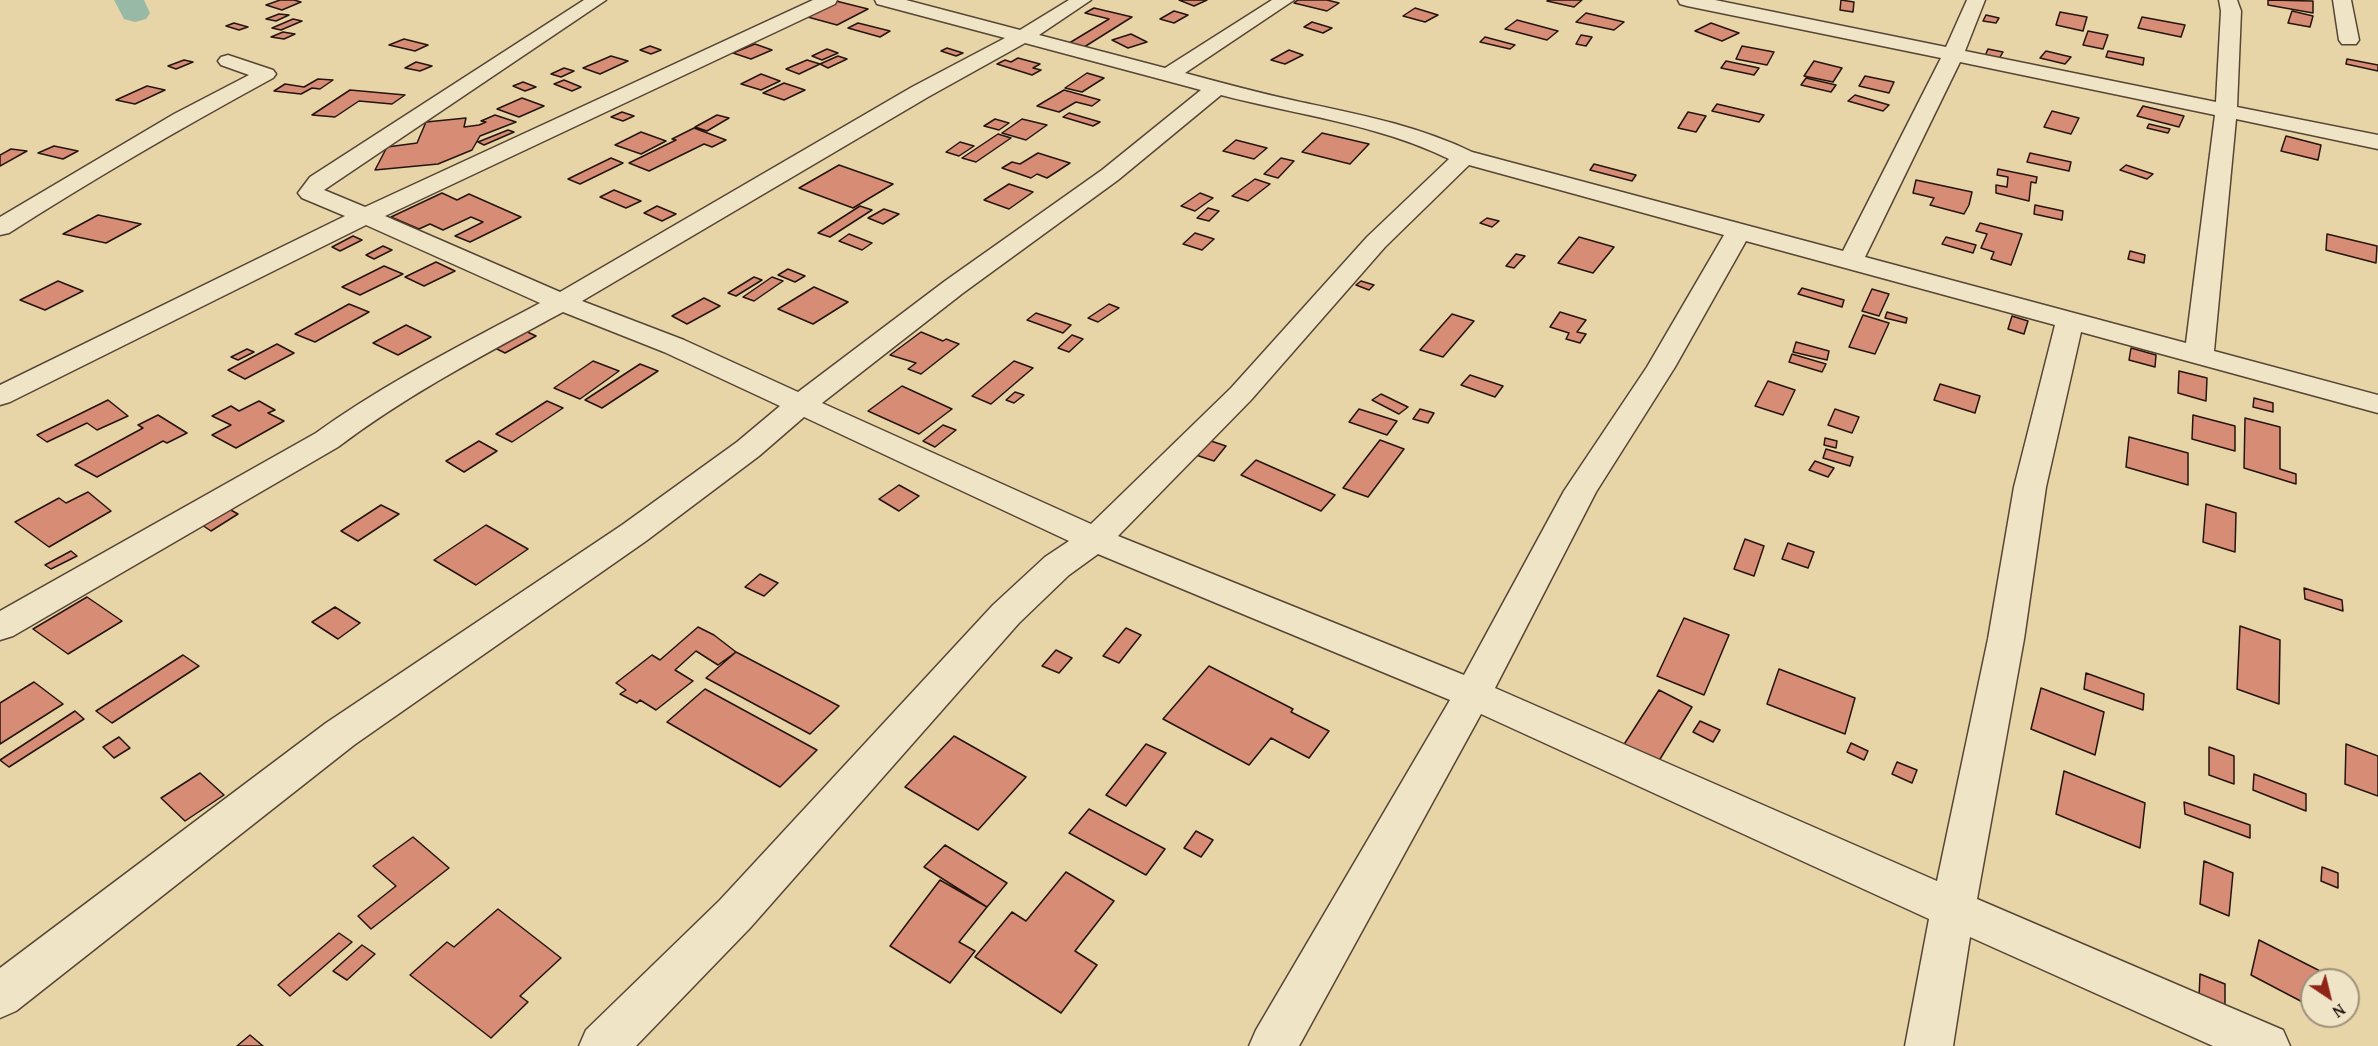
<!DOCTYPE html>
<html>
<head>
<meta charset="utf-8">
<style>
  body { margin:0 }
  #map { position:relative; width:2378px; height:1046px; overflow:hidden; background:#e7d5a8; font-family:"Gentium Book Plus",serif }
  canvas { display:block }
  .north { position:absolute; left:2300px; top:968px; width:60px; height:60px; box-sizing:border-box; background:#efe4c6; border:2px solid #9f917c; border-radius:50%; rotate:145deg; font-size:16px; font-weight:700; line-height:24px; text-align:center; color:#26150e }
  .north::after { content:''; display:block; margin:auto; width:21px; height:27px; background:#8f2418; clip-path:polygon(50% 0,100% 100%,50% 72%,0 100%) }
</style>
</head>
<body>
<div id="map">
<canvas width="2378" height="1046"></canvas>
<div class="north">N</div>
</div>
<script>
const context = document.querySelector('canvas').getContext('2d');
context.lineJoin = 'round';
function fillPath(path, color) { context.fillStyle = color; context.fill(path, 'evenodd'); }
function stroke(path, color, width, dash) { context.strokeStyle = color; context.lineWidth = width; context.lineCap = dash ? 'butt' : 'round'; context.setLineDash(dash || []); context.stroke(path); }
fillPath(new Path2D(`
  M114 0H144L150 13 146 19 135 22 124 19Z`), '#97b9a6');
const building = new Path2D(`
  M280 0H294L301 2 282 10 266 5Z
  M1179 0H1207L1194 6Z
  M1298 0H1327L1339 3 1327 11 1294 3Z
  M1548 0H1582L1574 7 1547 1Z
  M1841 0 1854 2 1853 12 1840 10Z
  M2268 0 2313 1V13L2268 5Z
  M836 1 868 9 837 25 804 16Z
  M1094 8 1132 17 1081 49 1066 45 1109 19 1085 13Z
  M1415 8 1438 15 1425 22 1403 16Z
  M1174 11 1188 15 1174 23 1160 19Z
  M2292 11 2313 16 2310 27 2288 23Z
  M2060 12 2087 17 2083 31 2056 25Z
  M1586 13 1624 22 1614 30 1576 22Z
  M279 14 289 15 276 21 266 19Z
  M1986 15 1999 18 1996 23 1983 21Z
  M2142 17 2185 25 2181 37 2138 28Z
  M293 19 302 21 281 30 272 28Z
  M1517 20 1558 31 1547 40 1505 29Z
  M1312 22 1332 28 1323 33 1304 27Z
  M234 23 248 27 239 30 226 26Z
  M858 23 890 31 880 37 848 28Z
  M1711 23 1739 33 1722 41 1695 31Z
  M2088 31 2108 35 2103 49 2083 45Z
  M283 32 295 34 284 39 271 37Z
  M1131 34 1147 42 1128 48 1112 40Z
  M1581 35 1592 37 1586 46 1576 44Z
  M1485 37 1515 45 1510 49 1480 42Z
  M404 39 428 45 415 51 389 45Z
  M755 44 772 50 751 59 733 53Z
  M650 46 661 50 651 54 640 50Z
  M1742 46 1774 52 1767 65 1736 59Z
  M947 48 963 53 956 56 941 51Z
  M827 49 838 53 822 60 812 56Z
  M1988 49 2003 52 1999 59 1985 56Z
  M1289 50 1303 55 1285 64 1271 60Z
  M2046 51 2071 57 2065 64 2040 58Z
  M2108 51 2144 58 2143 65 2106 57Z
  M611 56 628 61 600 74 583 68Z
  M838 56 847 59 828 68 820 64Z
  M1018 58 1040 64 1033 68 1041 70 1032 75 997 64 1005 60 1011 62Z
  M2347 59 2378 65V71L2346 64Z
  M184 60 193 62 176 69 168 66Z
  M807 60 820 64 799 74 786 69Z
  M1726 61 1759 68 1754 75 1721 68Z
  M1814 61 1842 68 1833 82 1804 76Z
  M416 62 432 66 420 71 405 68Z
  M564 68 574 71 561 77 551 74Z
  M1087 73 1104 78 1082 92 1065 88Z
  M761 74 780 81 761 90 741 84Z
  M1865 76 1894 82 1889 93 1859 86Z
  M1806 78 1836 85 1831 92 1801 85Z
  M318 79 333 80 320 89 312 88 301 94 274 91 285 84 304 87Z
  M564 80 581 87 572 91 554 84Z
  M523 82 536 87 525 91 513 86Z
  M784 83 805 90 784 100 763 93Z
  M147 86 165 90 135 104 116 100Z
  M350 90 405 95 392 104 359 101 335 117 312 115Z
  M1064 90 1100 100 1092 106 1076 102 1059 112 1037 106Z
  M1855 95 1889 105 1883 111 1848 101Z
  M522 98 544 106 519 117 497 109Z
  M1717 104 1764 115 1759 122 1712 111Z
  M2143 106 2184 116 2179 127 2137 116Z
  M2052 111 2079 118 2071 134 2044 127Z
  M622 112 634 116 623 121 611 117Z
  M1688 112 1706 116 1696 132 1678 128Z
  M1069 113 1100 122 1093 126 1063 117Z
  M495 115 516 122 480 136 472 150 438 164 375 170 387 147 417 143 426 122 466 118 464 127 479 125 486 122 481 121Z
  M717 115 729 118 707 131 695 127Z
  M995 119 1009 123 999 130 984 126Z
  M1022 119 1047 125 1026 140 1002 133Z
  M2149 124 2170 129 2168 133 2147 128Z
  M694 128 726 140 712 147 704 144 649 171 629 163 676 140 672 139Z
  M508 130 514 132 484 145 478 142Z
  M641 132 666 141 641 154 615 145Z
  M1322 133 1369 144 1350 164 1302 152Z
  M998 134 1011 138 976 162 962 158Z
  M2286 136 2321 145 2318 160 2281 151Z
  M1236 140 1267 148 1254 159 1223 151Z
  M960 142 974 146 959 156 946 152Z
  M54 146 78 151 63 159 38 153Z
  M11 149 27 151 0 166V155Z
  M1038 153 1070 163 1047 178 1037 174 1031 178 1002 168 1012 162 1020 164Z
  M2030 153 2071 162 2069 171 2027 162Z
  M611 158 623 163 580 184 568 179Z
  M1281 158 1294 161 1278 178 1264 174Z
  M1594 164 1636 175 1632 181 1590 170Z
  M839 165 893 184 853 208 799 188Z
  M2126 165 2153 174 2147 179 2120 170Z
  M1998 169 2037 177 2036 183 2031 182 2029 201 1996 193V185L2007 187 2008 177 1997 175Z
  M1255 179 1270 184 1248 201 1232 196Z
  M1916 180 1972 192 1969 205 1964 214 1930 205 1934 198 1913 193Z
  M1009 184 1033 192 1009 209 984 200Z
  M614 190 641 201 626 208 600 197Z
  M442 193 457 200 469 194 521 217 470 242 455 236 483 222 471 217 443 230 430 224 419 229 391 217Z
  M1200 193 1213 198 1195 211 1181 206Z
  M2035 205 2063 211 2062 220 2034 214Z
  M657 206 676 214 662 221 644 213Z
  M860 206 872 210 830 237 818 233Z
  M1208 208 1219 211 1209 221 1197 218Z
  M884 209 899 214 883 224 868 218Z
  M98 215 141 224 106 243 63 234Z
  M1487 218 1499 221 1492 227 1480 223Z
  M1980 223 2022 234 2011 265 1991 259 1994 252 1981 248 1987 234 1976 231Z
  M1195 233 1214 239 1202 250 1183 244Z
  M849 234 872 243 862 250 839 241Z
  M2327 234 2377 246 2376 263 2326 250Z
  M353 236 362 240 340 251 332 247Z
  M1579 237 1614 247 1593 273 1558 263Z
  M1946 237 1976 245 1973 253 1942 244Z
  M383 246 392 250 374 259 366 255Z
  M2130 251 2145 255 2144 263 2128 259Z
  M1516 254 1525 256 1514 268 1506 266Z
  M436 262 455 271 424 286 405 277Z
  M384 266 403 274 360 295 342 287Z
  M788 269 805 276 795 282 778 275Z
  M754 277 762 280 736 296 728 293Z
  M772 277 783 281 754 301 743 297Z
  M58 281 83 291 45 310 20 300Z
  M1361 281 1374 285 1369 290 1356 285Z
  M814 287 848 302 813 324 778 309Z
  M1802 288 1844 300 1842 307 1798 294Z
  M1872 289 1889 294 1879 316 1862 311Z
  M704 298 720 306 687 324 672 316Z
  M349 304 369 312 315 342 295 334Z
  M1109 304 1119 308 1098 322 1088 318Z
  M1560 312 1586 320 1577 332 1586 334 1580 343 1566 339 1569 333 1550 327Z
  M1887 312 1907 318 1906 323 1885 318Z
  M1036 313 1071 325 1063 333 1027 320Z
  M1452 314 1474 321 1443 357 1420 350Z
  M1863 315 1889 323 1875 354 1849 347Z
  M2012 316 2028 321 2024 334 2008 329Z
  M406 325 431 337 398 355 373 343Z
  M521 329 536 336 505 353 491 346Z
  M921 332 943 341 946 339 959 344 921 374 908 369 916 363 890 355Z
  M1072 335 1083 339 1069 352 1058 348Z
  M1796 342 1829 351 1827 360 1793 352Z
  M277 344 294 353 245 379 228 370Z
  M2131 348 2156 355 2155 367 2129 360Z
  M247 349 254 352 238 360 231 357Z
  M1792 354 1826 364 1822 372 1789 362Z
  M593 361 619 371 580 399 554 388Z
  M1014 361 1033 368 991 404 972 396Z
  M640 364 658 371 602 408 585 400Z
  M2179 371 2207 378 2206 401 2178 393Z
  M1470 375 1503 386 1495 397 1461 385Z
  M1768 381 1795 390 1783 415 1755 406Z
  M1940 384 1980 396 1975 413 1934 400Z
  M902 386 952 409 919 434 868 411Z
  M1015 392 1024 395 1014 403 1006 400Z
  M1381 394 1408 407 1399 414 1372 400Z
  M2254 398 2273 403V412L2253 407Z
  M108 400 128 416 97 430 87 423 47 442 37 435Z
  M259 401 275 410 268 413 284 421 236 448 212 435 231 425 212 416 231 406 239 411Z
  M547 401 563 408 512 442 496 434Z
  M1359 409 1397 421 1387 435 1349 422Z
  M1420 409 1434 413 1428 423 1413 419Z
  M1835 409 1859 417 1852 433 1828 425Z
  M158 415 187 433 167 443 163 441 97 477 75 465 143 428 138 425Z
  M2193 415 2235 426V451L2192 439Z
  M2245 418 2280 427V469L2296 474V484L2244 468Z
  M943 425 956 430 935 447 923 441Z
  M2129 437 2188 453V485L2126 467Z
  M1202 438 1226 446 1214 461 1190 453Z
  M1825 438 1837 441 1836 448 1824 445Z
  M1380 440 1404 449 1368 497 1343 488Z
  M479 441 497 451 464 472 446 461Z
  M1826 449 1853 457 1850 466 1823 458Z
  M1256 460 1335 495 1321 511 1241 475Z
  M1815 461 1834 468 1828 477 1809 470Z
  M899 485 919 496 899 511 879 499Z
  M88 492 111 511 49 547 15 522 59 498 66 503Z
  M2206 504 2236 513 2235 552 2203 542Z
  M381 505 399 514 358 541 341 531Z
  M229 509 238 514 211 531 202 525Z
  M486 525 528 549 476 585 434 560Z
  M1745 539 1764 546 1754 576 1734 569Z
  M1788 543 1814 552 1808 568 1782 559Z
  M71 551 77 556 51 569 45 565Z
  M760 574 778 583 764 596 745 587Z
  M2304 588 2342 600 2343 611 2305 599Z
  M87 597 122 621 68 654 33 629Z
  M335 607 360 623 338 639 312 622Z
  M1684 618 1729 635 1704 695 1657 676Z
  M2240 626 2280 640 2279 704 2237 689Z
  M698 627 714 635 736 652 718 665 696 651 675 670 693 681 656 710 640 700 637 703 620 694 626 690 616 683 652 655 660 660Z
  M1126 628 1141 635 1119 663 1103 656Z
  M1056 650 1072 658 1059 673 1042 666Z
  M736 652 839 706 810 734 706 678Z
  M183 655 199 666 112 723 96 711Z
  M1209 666 1293 709 1291 712 1329 731 1309 758 1271 738 1249 765 1163 719Z
  M1779 669 1855 698 1845 734 1767 704Z
  M2086 673 2144 694 2143 710 2084 689Z
  M34 682 63 704 0 744V703Z
  M2041 688 2104 712 2095 755 2031 729Z
  M705 689 817 750 780 787 667 722Z
  M1659 690 1692 707 1657 764 1623 746Z
  M75 711 84 719 9 767 0 760Z
  M1700 721 1720 730 1713 742 1693 732Z
  M954 736 1026 777 978 830 905 787Z
  M119 737 130 748 114 758 103 747Z
  M1851 743 1868 751 1864 760 1847 752Z
  M1146 744 1166 753 1126 806 1106 795Z
  M2346 744 2378 756V796L2345 784Z
  M2209 747 2234 756V784L2209 775Z
  M1897 762 1917 770 1912 783 1892 774Z
  M2064 771 2145 803 2140 848 2056 814Z
  M200 773 224 795 185 821 161 798Z
  M2254 774 2306 794V811L2253 790Z
  M2184 802 2250 825V838L2185 814Z
  M1089 809 1165 849 1146 875 1069 833Z
  M1196 831 1213 840 1201 857 1184 848Z
  M413 837 449 868 371 929 358 916 396 886 373 866Z
  M945 845 1007 883 987 907 924 867Z
  M2204 861 2233 873 2229 916 2200 904Z
  M2322 867 2338 873V888L2321 881Z
  M1066 872 1114 901 1075 951 1097 965 1061 1013 975 957 1012 912 1026 921Z
  M940 880 987 907 959 942 975 951 950 983 890 946Z
  M498 909 561 958 520 996 528 1002 491 1038 410 975 447 942 454 947Z
  M339 933 352 942 290 996 278 985Z
  M2259 940 2328 975V980H2312V1007L2251 975Z
  M362 945 375 954 347 980 333 971Z
  M2200 974 2225 984V1009L2199 998Z
  M250 1035 263 1046H237Z`);
fillPath(building, '#d68c75');
stroke(building, '#26150e', 1.5);
const minor = new Path2D(`
  M584 0H606L324 190 365 207 813 0H837L835 4 385 216 560 292 912 87 1005 38 877 4 875 0H906L1020 30 1069 0H1091L1039 35 1165 68 1272 0H1294L1185 73C1222 83 1259 93 1296 101 1357 114 1416 125 1472 152L1843 251 1941 58 1687 6 1680 4 1678 0H1715L1946 47 1967 0H1985L1965 51 2216 102 2221 11 2219 0H2237L2241 11 2237 107 2378 135V149L2236 119 2214 351 2378 395V413L2081 332 2046 487 2024 639 1977 899 2283 1030 2290 1046H2213L1970 937 1953 1046H1905L1929 919 1481 714 1299 1046H1249L1256 1030 1450 700 1098 554 1069 575 1019 623 750 928 636 1046H579L586 1030 720 900 993 605 1045 557 1069 541 804 417 759 456 646 541 354 745 16 1011 0 1018V968L326 723 622 525 737 442 780 406 664 352 563 312C485 354 408 394 338 447L13 636 0 640V611L316 433C387 382 463 344 540 303L366 225 10 402 0 405V385L345 216 302 198 298 193 310 177ZM1025 43 1201 90 1102 170 945 281 798 392 684 340 582 301 928 97ZM1960 62 2215 115 2186 343 1865 257ZM1221 95C1297 115 1378 124 1449 159L1367 237 1231 388 1091 524 822 403 963 293 1118 180ZM1469 165 1724 235 1647 367 1564 491 1464 675 1118 536 1251 400 1385 247ZM1746 241 2055 325 2014 487 1988 639 1937 881 1495 688 1596 492 1675 367Z
  M2333 0H2351L2359 40 2356 44H2342L2339 40Z
  M228 55 273 70 276 74 273 78C183 127 95 178 9 233L0 235V217L174 114 249 75 221 65 218 61 221 57Z`);
stroke(minor, '#564534', 3);
fillPath(minor, '#efe4c6');
</script>
</body>
</html>
